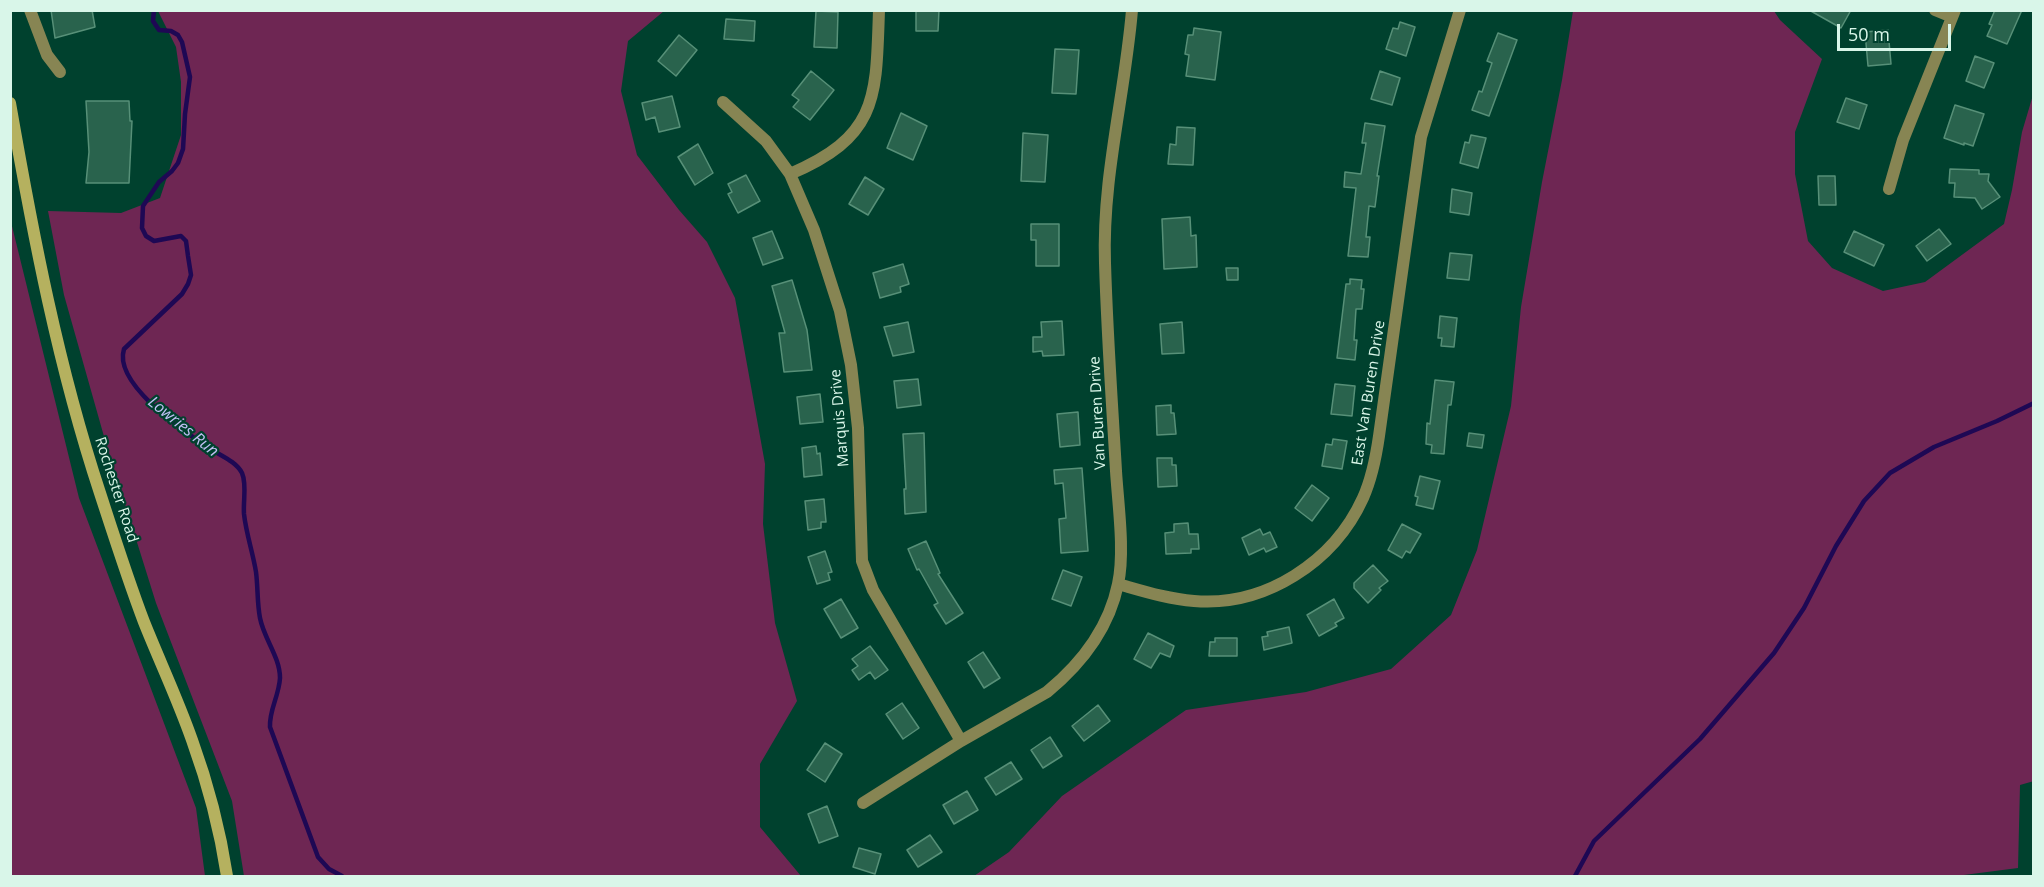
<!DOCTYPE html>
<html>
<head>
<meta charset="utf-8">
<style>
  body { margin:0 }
  #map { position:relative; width:2044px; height:887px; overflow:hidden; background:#00412e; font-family:"Open Sans",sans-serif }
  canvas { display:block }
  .frame { position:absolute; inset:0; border:12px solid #d9f6e9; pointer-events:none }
  .scale { position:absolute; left:1837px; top:24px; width:114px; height:27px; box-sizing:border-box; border:3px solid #d9f6e9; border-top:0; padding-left:8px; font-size:18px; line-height:21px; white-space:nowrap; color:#d9f6e9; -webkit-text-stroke:4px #00412e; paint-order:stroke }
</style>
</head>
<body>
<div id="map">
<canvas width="2044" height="887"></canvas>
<div class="frame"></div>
<div class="scale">50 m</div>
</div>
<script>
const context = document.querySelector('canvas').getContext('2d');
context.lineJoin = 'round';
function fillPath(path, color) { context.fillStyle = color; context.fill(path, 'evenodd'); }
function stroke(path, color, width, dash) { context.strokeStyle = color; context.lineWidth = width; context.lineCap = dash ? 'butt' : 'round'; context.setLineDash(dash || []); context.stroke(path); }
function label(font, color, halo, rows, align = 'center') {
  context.font = font + ' "Open Sans",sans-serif'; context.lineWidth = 4.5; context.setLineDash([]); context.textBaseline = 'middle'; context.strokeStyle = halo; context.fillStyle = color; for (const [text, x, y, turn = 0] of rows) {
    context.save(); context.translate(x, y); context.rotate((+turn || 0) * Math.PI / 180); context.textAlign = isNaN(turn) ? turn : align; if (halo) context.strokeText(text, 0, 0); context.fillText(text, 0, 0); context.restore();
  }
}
fillPath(new Path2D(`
  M158 11H664L628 41 621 91 637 155 679 210 707 242 735 298 765 464 763 524 775 623 797 701 760 764V827L801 876H244L232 801 156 603 105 440 64 295 48 211 121 213 160 198 181 135V82L176 47Z
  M1573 11H1774L1780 20 1822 59 1795 132V174L1808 241 1832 268 1883 291 1925 282 2004 224 2012 190 2022 132 2033 95 2034 781 2020 785 2018 868 1956 876H974L1009 852 1062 796 1186 710 1306 692 1391 669 1451 615 1477 550 1511 406 1521 307 1542 182 1562 80Z
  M10 218 79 498 196 808 205 876H11Z`), '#6e2653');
stroke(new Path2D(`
  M154 10 153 21 159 30 171 31 178 35 182 42 190 77 185 114 183 149 178 163 172 171 159 182 143 206 142 228 146 236 154 241 181 236 186 241 188 256 191 275 188 284 182 294 124 349C113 384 184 431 209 448 219 455 236 461 242 473 247 484 243 501 244 514 246 533 253 553 256 572 258 587 257 603 260 618 264 639 280 657 280 678 279 696 269 710 270 727L318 857 329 869 342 876
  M1575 876 1594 841 1700 739 1774 653 1804 608 1836 546 1864 501 1890 473 1934 447 1997 421 2034 403`), '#1e0854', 4.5);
const building = new Path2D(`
  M51 10H92L95 27 55 38Z
  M916 10H939L938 31H916Z
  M1809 10H1851L1841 28Z
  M1995 10H2022L2007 44 1987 36 1992 25 1989 24Z
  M816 11 838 12 837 48 814 47Z
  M726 19 755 21 754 41 724 39Z
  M1400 22 1415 27 1406 56 1386 49 1393 28 1398 29Z
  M1194 28 1221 32 1215 80 1186 76 1189 55 1185 54 1188 35H1193Z
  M1888 30 1891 64 1868 66 1865 32Z
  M1498 33 1517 40 1489 116 1472 110 1479 91 1482 92 1492 63 1487 61Z
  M679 35 697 50 676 76 658 61Z
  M1055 49 1079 50 1076 94 1052 93Z
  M1975 56 1994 63 1984 88 1966 81Z
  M811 71 834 90 810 120 793 107 799 100 792 95Z
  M1380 71 1400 78 1392 105 1371 99Z
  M672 96 680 127 659 132 655 117 646 120 642 103Z
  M1846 98 1867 105 1859 129 1837 122Z
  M86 101H129L130 121H132L129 183H86L89 152Z
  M1955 105 1984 114 1973 146 1964 143V145L1944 138Z
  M901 113 927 126 913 160 887 148Z
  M1365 123 1385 126 1377 176H1379L1375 207 1369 206 1366 237H1370L1368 257 1348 256 1356 188 1344 187 1345 172 1361 174 1366 143H1362Z
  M1177 127 1195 128 1193 165 1168 164 1170 144 1176 145Z
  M1023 133 1048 135 1045 182 1021 181Z
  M1471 135 1486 138 1478 168 1460 163 1465 142 1469 143Z
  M698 144 713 173 695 185 678 157Z
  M1950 169 1979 170V174H1989L1988 181 2000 197 1982 209 1975 198 1954 197 1955 183H1949Z
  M746 175 760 201 738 213 728 194 732 192 728 184Z
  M1818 176H1835L1836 205H1819Z
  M865 177 884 189 868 215 849 204Z
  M1452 189 1472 193 1469 215 1450 212Z
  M1190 217 1191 236 1196 235 1197 267 1164 269 1162 219Z
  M1031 224H1059V266H1036V240H1031Z
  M1939 229 1951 244 1927 261 1916 246Z
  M772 231 783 258 763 265 753 238Z
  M1854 231 1884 245 1874 266 1844 252Z
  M1450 253 1472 255 1469 280 1447 278Z
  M903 264 909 284 900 287 901 292 880 298 873 273Z
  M1226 268H1238V280H1227Z
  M1350 279 1362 280 1361 289H1364L1362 309H1356L1354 340H1357L1355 360 1337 358 1346 284H1350Z
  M792 280 807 330 812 370 784 372 779 333H785L772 286Z
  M1440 316 1457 318 1454 347 1441 346 1442 338H1438Z
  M1062 321 1064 355 1043 356 1042 351 1033 352V337H1042L1041 322Z
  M908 322 914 352 893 356 884 327Z
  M1182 322 1184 353 1162 354 1160 324Z
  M918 379 921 405 897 408 894 381Z
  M1435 380 1454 382 1451 405H1448L1444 454 1431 453 1432 445 1426 444 1427 423 1430 424Z
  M1335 384 1355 386 1352 416 1331 414Z
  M820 394 823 422 800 424 797 397Z
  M1171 405V413H1174L1176 434 1157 435 1156 406Z
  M1078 412 1080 445 1060 447 1057 414Z
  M924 433 926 512 905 514 904 489H906L903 434Z
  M1469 433 1484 435 1482 448 1467 446Z
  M1333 439 1347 441 1342 469 1322 466 1326 444 1332 445Z
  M816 446 817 454 820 453 822 475 804 477 802 448Z
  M1157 458H1172V465H1176L1177 486 1158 487Z
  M1082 468 1088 551 1061 553 1059 519 1066 518 1063 483 1055 484 1054 470Z
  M1420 476 1440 481 1433 509 1416 505 1418 497 1415 496Z
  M1312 485 1329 498 1312 521 1295 508Z
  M824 499 826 522H821V528L808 530 805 501Z
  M1188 523 1189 534H1198L1199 549H1191V553L1166 554 1165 533 1174 532V524Z
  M1402 524 1421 534 1410 553 1406 551 1402 558 1388 550Z
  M1260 529 1263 535 1270 532 1277 547 1266 552 1264 548 1249 555 1242 538Z
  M926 541 940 573 938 574 963 613 946 624 934 605 938 603 919 569 917 570 908 549Z
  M825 551 832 572 828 573 830 580 817 584 808 557Z
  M1373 565 1388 581 1379 588 1381 590 1368 603 1354 588V583Z
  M1063 570 1082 577 1071 606 1052 599Z
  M841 599 858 628 841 638 824 609Z
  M1334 599 1344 618 1335 623 1337 626 1319 636 1307 615Z
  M1289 627 1292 643 1264 650 1262 637 1268 636 1267 632Z
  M1148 633 1174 646 1170 657 1160 653 1151 668 1134 659Z
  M1215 638H1237V656H1209L1210 642H1215Z
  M870 646 888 670 875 679 870 672 859 680 852 670 858 666 852 659Z
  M983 652 1000 678 984 688 968 662Z
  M902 703 919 728 903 739 886 714Z
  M1098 705 1110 721 1084 741 1072 726Z
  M1050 737 1062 756 1043 768 1031 750Z
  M825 743 842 754 825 782 807 770Z
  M1011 762 1022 779 996 795 985 778Z
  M967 791 978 810 954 824 943 805Z
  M827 806 838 836 819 843 808 814Z
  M930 835 942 852 918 867 907 850Z
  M859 848 881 854 875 874 853 867Z`);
fillPath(building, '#29634d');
stroke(building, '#579078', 1.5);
stroke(new Path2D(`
  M30 10 47 55 60 72
  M1935 10 1952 17
  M723 102 766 141 790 174 814 230 840 311 851 365 858 428 862 561 873 590 961 741
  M790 174C879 136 876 97 879 10
  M1889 189 1903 140 1955 10
  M1118 584C1143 591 1168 599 1194 601 1265 607 1334 562 1363 498 1372 478 1376 457 1379 436L1421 137 1460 10
  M863 803 961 741 1047 692C1081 664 1109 628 1118 584 1125 552 1118 504 1116 471 1112 402 1107 332 1105 263 1102 177 1125 95 1132 10`), '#878553', 12);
stroke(new Path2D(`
  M10 103C33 235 58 366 100 493 114 536 128 580 144 622 160 662 178 700 192 740 208 784 220 830 227 876`), '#b5b15f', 12);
label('15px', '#d9f6e9', '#00412e', [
  ["East Van Buren Drive",1369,393,-81],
  ["Van Buren Drive",1098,413,-93],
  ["Marquis Drive",840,418,-95],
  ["Rochester Road",116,490,72]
]);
label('italic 16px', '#c2c0f5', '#00412e', [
  ["Lowries Run",183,427,39]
]);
</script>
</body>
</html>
